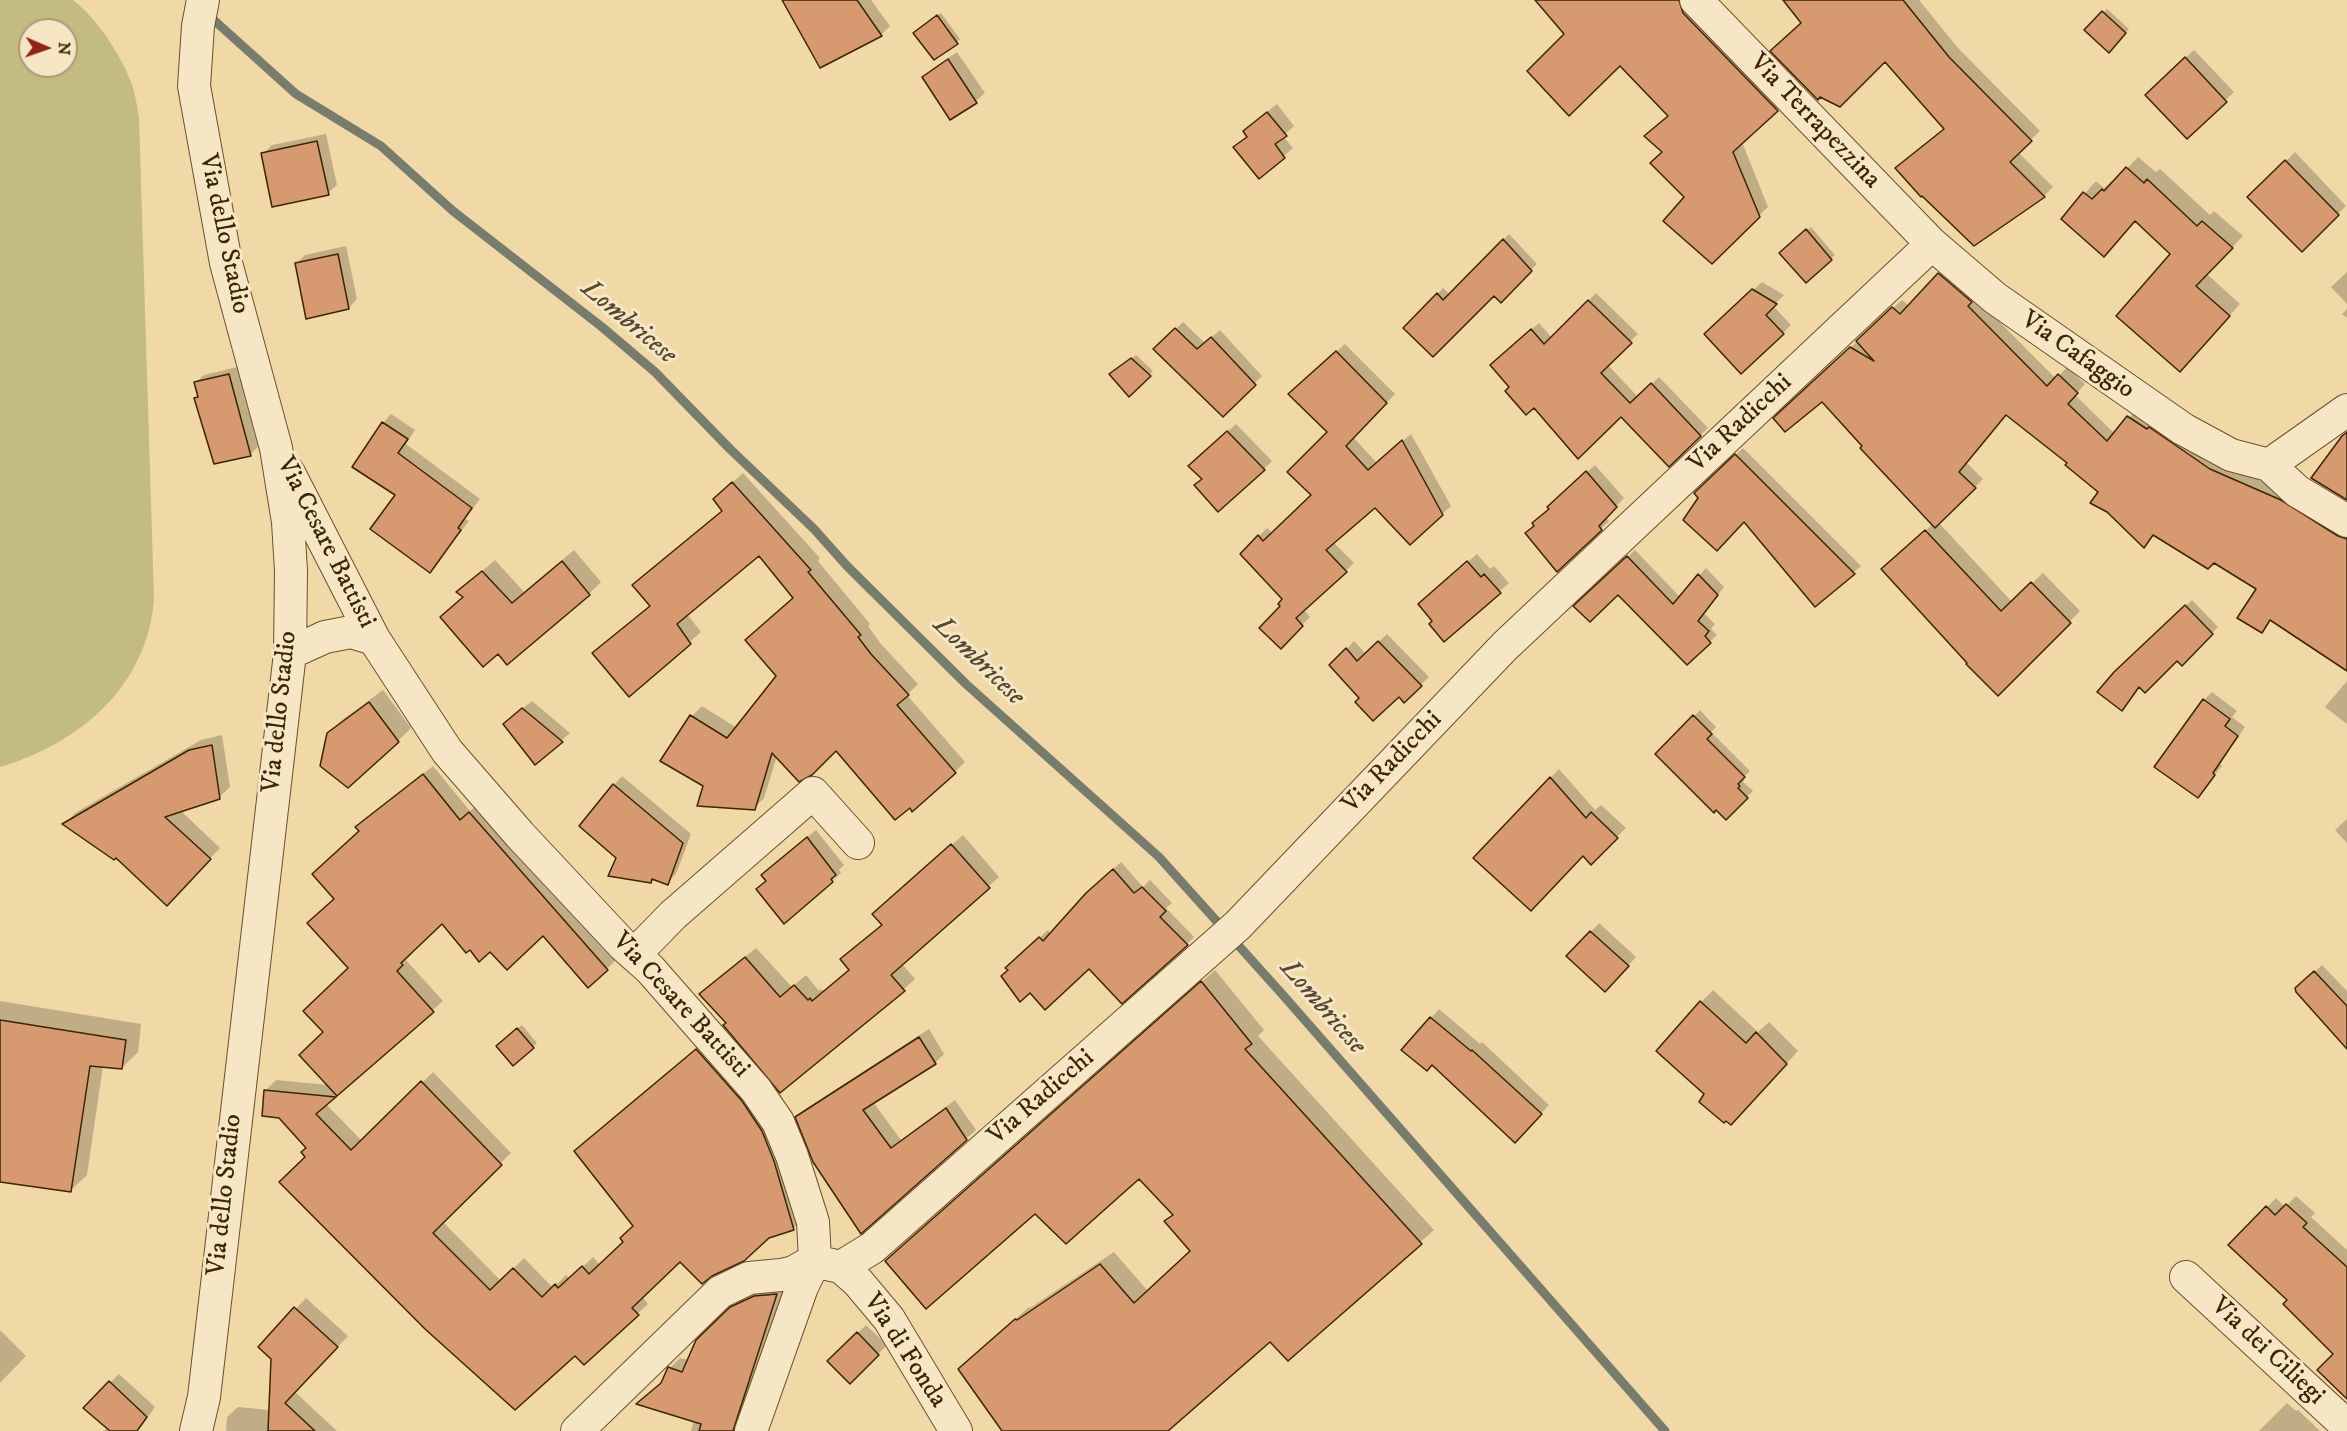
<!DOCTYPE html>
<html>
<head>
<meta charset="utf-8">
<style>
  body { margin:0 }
  #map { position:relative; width:2347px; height:1431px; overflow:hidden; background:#f1d8a7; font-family:"IM FELL DW Pica",serif }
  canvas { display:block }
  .north { position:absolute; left:18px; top:18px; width:60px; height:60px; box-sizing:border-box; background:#f6e6c6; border:2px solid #ab9978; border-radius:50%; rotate:92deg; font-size:16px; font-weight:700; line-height:24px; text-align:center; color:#3b2502 }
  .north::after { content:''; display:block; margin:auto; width:21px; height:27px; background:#8f2418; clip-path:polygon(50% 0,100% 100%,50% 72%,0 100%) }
</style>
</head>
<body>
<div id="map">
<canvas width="2347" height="1431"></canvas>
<div class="north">N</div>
</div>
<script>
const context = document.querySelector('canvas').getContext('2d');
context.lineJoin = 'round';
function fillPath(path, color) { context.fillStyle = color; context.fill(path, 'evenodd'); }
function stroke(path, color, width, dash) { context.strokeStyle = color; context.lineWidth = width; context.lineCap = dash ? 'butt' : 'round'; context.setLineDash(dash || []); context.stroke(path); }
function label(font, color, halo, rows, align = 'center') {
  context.font = font + ' "IM FELL DW Pica",serif'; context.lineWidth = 6; context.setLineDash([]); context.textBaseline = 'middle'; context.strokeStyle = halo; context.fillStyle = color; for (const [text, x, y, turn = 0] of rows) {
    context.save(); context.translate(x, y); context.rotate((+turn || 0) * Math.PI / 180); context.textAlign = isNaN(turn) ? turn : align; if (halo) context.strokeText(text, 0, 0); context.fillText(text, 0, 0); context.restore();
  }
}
fillPath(new Path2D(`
  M0 0H73C97 18 126 62 134 91 136 100 138 110 139 119L154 599C147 687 80 743 0 767ZM30 30H66V66H30Z`), '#c2bc82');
fillPath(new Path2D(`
  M784 0H871L890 26 881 35 820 66Z
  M1537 0H1690L1786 101 1742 142 1768 207 1712 262 1686 197 1664 152 1669 115 1620 64 1566 34Z
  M1785 0H1919L1958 48 2040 131 2018 152 2053 187 2044 196 1897 168 1945 128 1885 60 1802 23Z
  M2107 9 2129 29 2109 51 2086 30Z
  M941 13 960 39 957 42 919 29Z
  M2194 50 2234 92 2187 137 2147 95Z
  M957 52 985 93 976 101 951 118 924 77 932 69Z
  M1277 104 1294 126 1283 136 1293 148 1259 177 1235 148 1248 136 1253 123Z
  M326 134 337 185 328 193 263 154 272 145Z
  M2295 152 2346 206 2302 249 2250 197Z
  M2138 157 2156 172 2160 169 2210 215 2214 211 2243 236 2207 274 2240 304 2192 359 2172 254 2136 220 2063 218 2096 181 2104 188 2114 179 2116 180Z
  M1811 227 1835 255 1806 281 1785 249Z
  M1509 234 1537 264 1501 300 1494 294 1405 328 1443 288 1450 295Z
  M346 246 357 299 349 308 296 264 305 255Z
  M1947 266 1975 297 2056 379 2067 367 2085 384 2075 395 2115 434 2137 409 2218 462 2289 493 2347 529V669L2272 619 2262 631 2258 589 2214 561 2155 534 2144 545 2100 492 2069 462 2007 414 1967 463 1983 479 1939 523 2012 602 2043 573 2080 611 1998 694 1894 558 1933 524 1822 400 1783 410 1902 300 1909 306Z
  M2347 272V304L2331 287Z
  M1762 282 1784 295 1773 306 1791 325 1783 333 1714 326Z
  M1596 293 1638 334 1607 364 1638 397 1659 377 1708 428 1669 465 1621 415 1534 406 1511 387 1499 358 1539 323 1552 338Z
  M2347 309V318L2342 314Z
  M1183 322 1205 343 1220 330 1262 376 1223 415 1155 349Z
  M1345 344 1395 394 1353 437 1377 463 1411 434 1451 506 1442 514 1376 506 1333 542 1354 563 1304 610 1310 617 1281 647 1285 599 1242 554 1267 528 1272 533 1313 494 1329 432 1299 386Z
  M1136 355 1153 371 1129 395 1115 370Z
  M237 367 258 447 250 454 195 399 199 395 196 382 204 375Z
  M391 414 415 430 406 444 480 499 465 519 469 521 430 571 397 495 383 423Z
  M1236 424 1272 461 1264 469 1203 479 1199 457Z
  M1743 448 1861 566 1815 605 1744 520 1700 498 1696 493Z
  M1595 465 1624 498 1606 517 1609 521 1557 570 1527 533 1557 499Z
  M743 473 820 558 818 561 870 624 868 626 881 644 918 684 907 695 965 762 955 772 836 749 777 756 764 798 754 808 705 785 662 761 692 716 702 706 737 728 778 676 794 598 759 554 687 614 701 632 629 695 594 653 651 605 724 510 725 489Z
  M574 550 601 582 589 594 498 652 442 617 464 596 458 592 495 560 524 592Z
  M1635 550 1680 597 1706 568 1724 587 1704 613 1715 624 1711 629 1717 635 1687 663 1618 592 1576 606Z
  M1477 554 1490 569 1494 566 1509 583 1444 640 1434 621 1428 596Z
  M2192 600 2218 627 2182 664 2177 659 2140 686 2127 703 2116 673Z
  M1387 634 1429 677 1404 701 1399 695 1361 697 1332 665 1354 641 1366 654Z
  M2347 681V724L2325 707Z
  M383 690 411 728 398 741 328 733 342 720Z
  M2212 692 2237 711 2232 717 2245 727 2220 764 2222 766 2198 796 2204 700Z
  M532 701 570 733 535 763 514 715Z
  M1700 710 1716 727 1711 732 1750 771 1742 778 1744 780 1743 782 1753 791 1726 818 1657 754Z
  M222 735 230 787 219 797 180 810 220 848 177 893 65 824 75 813 201 740Z
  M433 766 470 811 480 803 617 959 589 986 543 934 490 950 470 948 442 922 410 953 412 954 406 960 443 1001 326 1104 362 1141 433 1072 511 1153 442 1221 501 1281 524 1258 553 1288 566 1275 570 1279 593 1257 600 1265 625 1242 635 1225 576 1151 707 1039 752 1091 803 1219 793 1229 680 1260 641 1295 648 1304 584 1363 575 1354 307 1157 308 1148 266 1090 276 1080 329 1085 325 1031 350 968 335 899 360 831 357 827Z
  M1559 769 1595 810 1601 805 1626 828 1591 862 1583 854 1475 858Z
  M622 776 691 834 676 874 667 883 654 878 650 882 614 785Z
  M2347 819V843L2335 830Z
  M816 830 844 865 839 870 841 873 832 881 784 922 767 880 771 867Z
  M963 835 999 877 902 964 915 979 904 989 780 1091 727 1023 712 984 756 948 792 987 806 975 819 991 821 989 824 991 850 969 853 949 883 924 885 904Z
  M1121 862 1143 887 1150 880 1172 903 1166 908 1194 937 1187 944 1089 967 1009 970 1015 960 1048 930 1051 934 1095 886Z
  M1599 923 1636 957 1614 981 1569 956Z
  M2322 965 2347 991V1047L2302 984Z
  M1215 970 1264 1030 1258 1036 1434 1230 1289 1359 1270 1340 1166 1431H1004L960 1369 1029 1307 1030 1308 1114 1252 1148 1291 1192 1251 1166 1221 1174 1213 1139 1177 887 1261Z
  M1713 990 1758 1032 1769 1022 1798 1051 1743 1111 1726 1119 1706 1094 1701 1002Z
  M0 1001 141 1024 138 1052 122 1068 103 1066 87 1175 70 1191 0 1180Z
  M1439 1009 1480 1044 1482 1042 1549 1105 1515 1141 1432 1064 1404 1050Z
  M522 1025 537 1043 533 1047 501 1043Z
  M929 1029 944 1054 935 1063 873 1102 901 1140 955 1100 976 1130 861 1231 797 1117 807 1108Z
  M2296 1196 2315 1213 2311 1217 2347 1250V1390L2335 1354 2289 1300 2230 1245 2276 1198 2285 1207Z
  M786 1284 744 1413 741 1431H691L694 1420 639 1403 664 1380 670 1368 680 1358 689 1360 697 1341 743 1297 766 1286Z
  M306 1298 348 1336 295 1392 337 1431H226L227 1417 238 1407 270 1410 272 1358 260 1347Z
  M866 1325 887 1345 850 1382 830 1361Z
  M0 1330 26 1356 0 1383Z
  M119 1374 155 1407 138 1431H104L108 1427 85 1408Z
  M2287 1403 2296 1411 2298 1410 2320 1431H2259Z`), '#0003');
stroke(new Path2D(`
  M206 13 296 94 381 146 453 211 602 327 655 372 730 449 814 529 847 566 966 684 1159 857 1282 994 1665 1431`), '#787c6d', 9);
const building = new Path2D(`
  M782 0H857L882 36 820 68Z
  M1535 0H1679L1683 13 1778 111 1733 152 1760 217 1712 264 1663 221 1684 197 1650 163 1662 152 1644 136 1668 116 1620 66 1569 116 1527 71 1564 34Z
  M1783 0H1903L1949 57 2032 141 2010 162 2045 197 1974 246 1922 196 1921 197 1895 168 1944 129 1885 62 1840 107 1820 97 1818 100 1770 51 1801 23Z
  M2102 11 2126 33 2109 53 2084 30Z
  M937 15 958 44 934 60 913 33Z
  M2185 57 2227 102 2187 139 2145 95Z
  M948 59 977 103 950 120 922 77Z
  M1267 112 1287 136 1275 144 1285 158 1259 179 1233 147 1247 137 1243 131Z
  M317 141 329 195 272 207 261 153Z
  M2285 160 2339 215 2302 252 2247 197Z
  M2126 167 2144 183 2147 179 2197 226 2202 221 2233 248 2196 286 2230 316 2180 372 2116 316 2170 254 2135 221 2104 257 2061 219 2083 192 2092 199 2102 189 2104 191Z
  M1806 229 1832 260 1806 283 1779 253Z
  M1503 239 1532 271 1501 303 1494 296 1433 357 1403 328 1437 293 1443 300Z
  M338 254 349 309 306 319 295 263Z
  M1938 273 1972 302 1968 306 2047 386 2058 374 2078 393 2068 404 2107 441 2127 416 2147 429 2149 427 2210 469 2281 500 2338 536 2347 539V671L2270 620 2262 633 2237 618 2256 589 2214 563 2208 569 2153 535 2144 548 2107 512 2090 503 2098 492 2065 465 2067 463 2006 415 1959 472 1976 488 1935 528 1860 448 1862 446 1822 402 1785 432 1773 418 1850 347 1874 361 1856 341 1892 307 1900 314Z
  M1752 289 1777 304 1766 315 1784 334 1741 374 1704 334Z
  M1588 300 1632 343 1601 373 1630 403 1651 383 1701 436 1669 467 1621 417 1578 459 1534 408 1526 415 1505 391 1509 387 1490 365 1531 329 1544 344Z
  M1175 328 1197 349 1211 337 1256 385 1223 417 1153 349Z
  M1336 351 1387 403 1346 446 1368 470 1402 440 1443 515 1410 545 1375 508 1326 550 1347 572 1296 618 1303 626 1281 649 1259 628 1280 606 1278 604 1282 599 1240 554 1258 535 1263 541 1311 495 1287 472 1327 432 1288 394Z
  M1131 358 1151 376 1129 397 1109 374Z
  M229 374 251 456 214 464 194 398 198 397 194 382Z
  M382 422 408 439 398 453 472 508 458 528 461 530 430 573 370 529 395 495 352 467Z
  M1227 431 1265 470 1218 512 1194 485 1202 479 1188 466Z
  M2347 432V500L2311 478 2342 436Z
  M1735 454 1855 574 1815 607 1744 522 1717 551 1683 520 1698 498 1694 493Z
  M1586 471 1617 507 1599 526 1602 530 1557 572 1525 533 1534 526 1532 523 1549 509 1547 507Z
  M732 482 811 570 808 572 861 635 858 637 871 654 909 695 897 705 956 773 912 812 910 808 895 820 836 751 812 775 799 782 772 753 755 810 697 806 703 786 660 761 690 715 727 738 776 676 745 640 793 598 759 556 677 624 691 644 629 697 592 653 650 606 632 585 722 511 713 499Z
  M1925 530 2001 611 2031 582 2071 623 1998 696 1966 664 1967 663 1881 569Z
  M1627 556 1673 604 1698 574 1718 595 1698 621 1709 631 1705 636 1711 643 1687 665 1618 595 1590 622 1573 606Z
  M562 561 590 595 507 665 498 654 483 667 440 617 463 597 456 592 482 571 512 603Z
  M1467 561 1481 577 1484 574 1501 593 1444 642 1429 624 1432 621 1418 604Z
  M2185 605 2213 634 2182 666 2177 661 2145 693 2139 687 2122 711 2097 692 2114 672Z
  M1378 641 1422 686 1404 703 1399 697 1373 721 1355 702 1359 698 1329 665 1346 648 1357 661Z
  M2203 699 2230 719 2225 726 2238 736 2213 773 2215 775 2198 798 2154 767Z
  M369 702 399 742 348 788 320 766 327 733Z
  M522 708 563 742 535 765 503 724Z
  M1693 715 1712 734 1707 739 1745 777 1738 784 1740 786 1738 788 1748 798 1726 820 1716 810 1714 813 1655 754Z
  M212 745 220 799 165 817 211 859 167 906 116 858 114 860 62 824 189 750Z
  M423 774 460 820 469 812 608 970 588 988 543 936 507 970 490 952 479 962 470 950 466 953 442 924 401 963 403 965 397 971 434 1012 337 1096 299 1055 323 1032 303 1011 348 968 307 923 334 899 312 874 359 831 355 827Z
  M1550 777 1586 818 1591 812 1618 838 1591 865 1583 856 1531 911 1473 858Z
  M613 784 683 843 668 885 652 879 651 883 608 876 616 858 579 826Z
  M807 837 836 875 831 879 833 882 784 924 756 889 766 881 761 875Z
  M951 844 990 888 891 975 905 991 780 1093 723 1025 726 1023 699 994 745 957 780 997 794 985 808 1000 810 998 812 1001 849 970 840 959 882 925 872 914Z
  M1113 869 1134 893 1142 887 1166 911 1160 917 1188 945 1122 1004 1089 969 1045 1010 1030 993 1020 1002 1001 976 1008 970 1005 968 1039 937 1043 941 1086 893Z
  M1590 931 1629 966 1605 992 1566 956Z
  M2314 971 2347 1006V1049L2296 992 2295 988Z
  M1201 981 1252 1044 1245 1049 1422 1244 1288 1361 1270 1342 1168 1431H1002L958 1369 1015 1319 1017 1320 1100 1264 1134 1303 1190 1251 1164 1221 1173 1215 1139 1179 1066 1244 1035 1214 926 1309 885 1261Z
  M1700 1001 1746 1043 1756 1032 1787 1064 1731 1125 1726 1121 1724 1123 1699 1102 1704 1094 1656 1051Z
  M1430 1017 1471 1051 1472 1050 1542 1114 1515 1143 1432 1065 1427 1071 1401 1050Z
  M0 1020 126 1040 122 1069 90 1066 71 1192 0 1182Z
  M517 1028 534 1048 513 1066 496 1046Z
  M919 1037 936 1064 863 1110 891 1148 946 1108 967 1140 861 1234 813 1162 795 1117Z
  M696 1049 742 1101 762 1131 774 1161 794 1230 769 1238 744 1261 712 1276 702 1284 680 1262 632 1308 639 1315 584 1365 575 1356 515 1410 425 1329 279 1182 305 1157 301 1152 306 1148 279 1118 262 1116 264 1090 336 1097 316 1114 351 1150 421 1081 502 1165 433 1233 490 1290 513 1268 542 1297 555 1284 558 1288 582 1266 589 1274 623 1242 620 1238 633 1226 574 1151Z
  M2286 1204 2307 1223 2303 1227 2347 1267V1399L2317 1370 2333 1354 2283 1304 2287 1300 2228 1245 2266 1206 2275 1215Z
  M777 1294 733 1431H699L701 1424 636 1404 661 1383 668 1367 682 1372 696 1340 730 1307 754 1296Z
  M294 1307 338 1347 285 1403 315 1431H268L271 1359 258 1347Z
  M857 1332 879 1355 850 1384 827 1361Z
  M109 1381 147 1417 137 1431H110L83 1408Z`);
fillPath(building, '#d79970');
stroke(building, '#3b2502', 1.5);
const minor = new Path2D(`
  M1696 0 1932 244 1995 298 2183 429 2231 455 2269 465 2347 410
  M2269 465 2297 491 2347 521
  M289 473 374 639 447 751 520 835 623 945 650 969 756 1090 778 1122 792 1156 813 1222 815 1260 802 1287 751 1431
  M290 653 325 637 351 632 374 639
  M634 955 673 915 813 793 858 843
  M822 1263 841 1267 858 1282 889 1319 956 1431
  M841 1267 872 1248 1238 925 1505 646 1932 244
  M2186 1277 2347 1426
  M196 1431 204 1397 290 653 291 571 288 522 276 448 226 263 194 86 198 26 203 0
  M577 1431 720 1292 749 1278 781 1275 794 1272 815 1260`);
stroke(minor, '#68522b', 34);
stroke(minor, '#f6e6c6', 32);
label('26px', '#3b2502', '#f6e6c6', [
  ["Via Terrapezzina",1814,122,46],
  ["Via dello Stadio",223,234,78],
  ["Via Cafaggio",2077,356,35],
  ["Via Radicchi",1741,424,-43],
  ["Via Cesare Battisti",325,543,63],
  ["Via dello Stadio",281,712,-84],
  ["Via Radicchi",1393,763,-46],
  ["Via Cesare Battisti",680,1006,47],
  ["Via Radicchi",1042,1098,-41],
  ["Via dello Stadio",226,1195,-84],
  ["Via di Fonda",904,1351,57],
  ["Via dei Ciliegi",2267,1352,43]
]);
label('italic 27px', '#54492e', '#f6e6c6', [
  ["Lombricese",628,323,40],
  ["Lombricese",978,662,44],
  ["Lombricese",1322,1008,49]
]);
</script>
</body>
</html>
